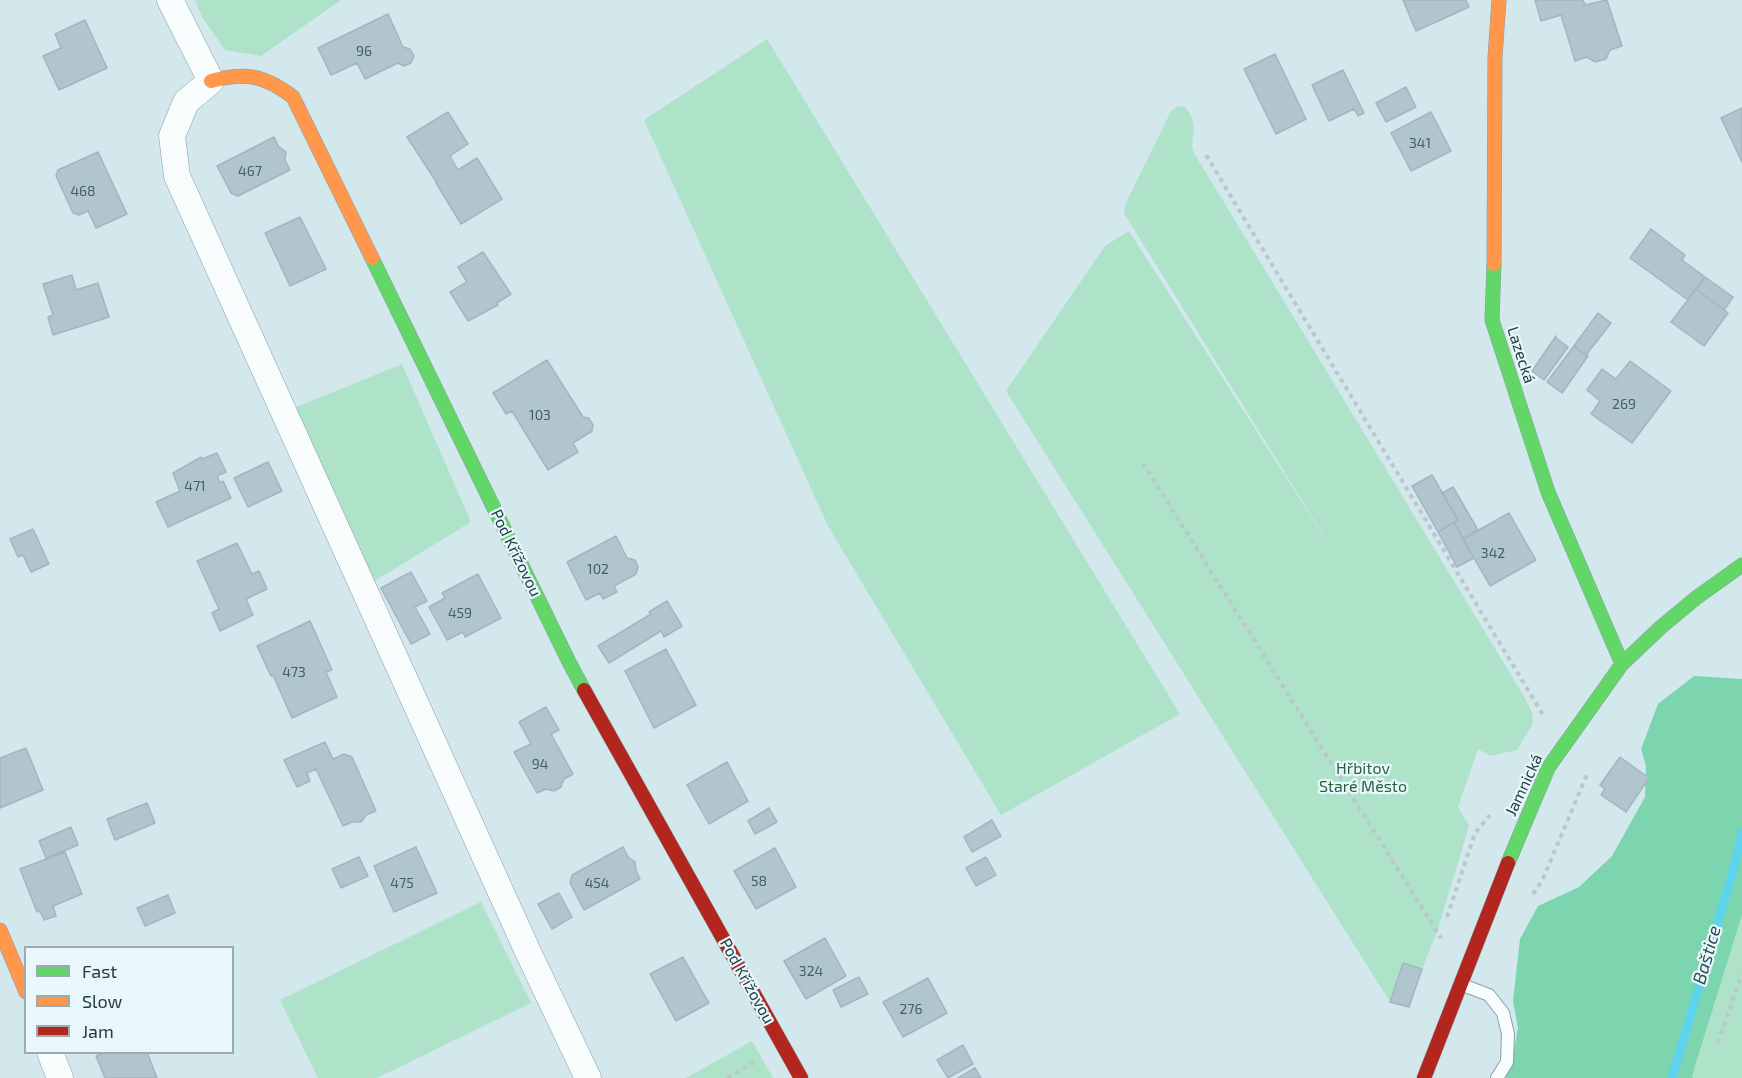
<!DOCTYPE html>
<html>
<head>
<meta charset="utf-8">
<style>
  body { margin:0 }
  #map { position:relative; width:1742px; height:1078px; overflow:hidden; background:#d2e8ed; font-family:"Exo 2",sans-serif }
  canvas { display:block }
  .legend { position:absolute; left:24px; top:946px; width:210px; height:108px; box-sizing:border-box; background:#e9f7fa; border:2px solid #99adb1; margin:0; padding:8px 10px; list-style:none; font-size:18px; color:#203d44 }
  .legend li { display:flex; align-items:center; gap:12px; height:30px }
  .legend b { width:30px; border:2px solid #99adb1 }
</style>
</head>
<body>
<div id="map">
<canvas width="1742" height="1078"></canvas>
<ul class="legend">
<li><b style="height:8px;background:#63d668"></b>Fast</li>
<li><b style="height:8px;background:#ff974d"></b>Slow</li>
<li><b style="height:8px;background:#b3261e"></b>Jam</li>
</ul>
</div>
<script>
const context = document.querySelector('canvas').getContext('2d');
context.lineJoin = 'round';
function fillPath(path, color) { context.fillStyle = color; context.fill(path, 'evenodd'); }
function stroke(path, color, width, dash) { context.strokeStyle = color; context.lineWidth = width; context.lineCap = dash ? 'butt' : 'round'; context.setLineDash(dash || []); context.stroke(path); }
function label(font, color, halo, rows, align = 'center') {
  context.font = font + ' "Exo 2",sans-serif'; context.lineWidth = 4.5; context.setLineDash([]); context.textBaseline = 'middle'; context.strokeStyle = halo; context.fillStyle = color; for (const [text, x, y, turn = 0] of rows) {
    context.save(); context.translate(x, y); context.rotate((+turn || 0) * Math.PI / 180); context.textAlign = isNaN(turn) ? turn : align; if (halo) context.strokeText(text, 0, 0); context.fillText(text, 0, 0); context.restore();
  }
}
fillPath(new Path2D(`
  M195 0H341L261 56 225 50 202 17Z
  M767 39 1180 714 1001 815 828 526 644 120Z
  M1178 106 1185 107C1202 129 1188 134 1194 153L1525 698 1533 715V723L1517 750 1490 756 1478 749 1458 807 1469 826 1437 932 1422 969 1402 963 1390 1002 1006 391 1105 246 1129 231 1340 562 1124 213 1126 203 1171 111Z
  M402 364 471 522 373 582 294 408Z
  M481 902 531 1003 377 1078H318L280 1000Z
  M1742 915V1078H1694L1692 1076Z
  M752 1041 773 1078H686Z`), '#aee3ca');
fillPath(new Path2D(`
  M1694 676 1742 679V915L1692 1076 1694 1078H1506L1513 1056 1518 1028 1513 1001 1520 939 1538 906 1579 887 1612 856 1645 797 1646 766 1641 749 1658 704Z`), '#7cd5ae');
stroke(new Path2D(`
  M1672 1078 1736 860 1742 833`), '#5ed4ec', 9);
const building = new Path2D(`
  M1403 0H1466L1469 7 1416 31Z
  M1535 0H1583L1585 5 1607 0 1622 46 1610 50 1606 59 1595 62 1587 57 1575 61 1561 15 1541 21Z
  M388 14 403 47 410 49 414 56 411 63 404 66 398 63 365 79 357 63 331 75 318 48Z
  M85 20 107 68 59 90 43 56 61 48 55 34Z
  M1275 54 1306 119 1276 134 1244 69Z
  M1343 70 1364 113 1358 116 1354 109 1329 121 1312 85Z
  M1406 87 1416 107 1386 122 1376 103Z
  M1742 108V162L1721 118Z
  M448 112 468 144 450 156 458 170 477 158 502 199 461 224 436 183H437L407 137Z
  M1431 112 1451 151 1411 171 1391 133Z
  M274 137 279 147 286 152 285 160 290 170 238 196 231 193 217 166Z
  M98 152 127 214 96 228 88 211 79 215 73 213 56 176 58 170Z
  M300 217 326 269 290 286 265 233Z
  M1651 229 1685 255 1682 260 1705 277 1688 300 1630 258Z
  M483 252 511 294 497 303 498 305 468 321 450 292 467 282 458 267Z
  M72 275 76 290 98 283 109 317 53 335 48 317 53 315 43 284Z
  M1705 277 1733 297 1724 310 1696 289Z
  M1696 289 1728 313 1704 346 1671 322Z
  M1598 313 1611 323 1586 355 1574 346Z
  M1556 336V338L1568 347 1544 380 1532 371Z
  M1574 346 1588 356 1562 393 1547 382Z
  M547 360 583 417 589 418 593 425 592 431 573 443 578 452 548 470 512 411 506 414 493 393Z
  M1630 361 1671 391 1632 443 1591 414 1600 401 1587 390 1602 369 1616 379Z
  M217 453 226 472 217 476 220 483 223 481 231 498 168 527 156 502 180 491 173 473 201 457 202 459Z
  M268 462 282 491 248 507 234 478Z
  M1432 475 1458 520 1438 532 1412 486Z
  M1453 487 1478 530 1463 539 1454 522 1458 520 1442 493Z
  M1509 513 1536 560 1490 586 1463 539Z
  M1454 522 1474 558 1457 567 1438 532Z
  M33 529 49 564 31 572 23 555 18 557 10 539Z
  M616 536 627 558 635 560 638 567 636 574 614 586 617 592 603 599 600 593 586 600 567 562Z
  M237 543 252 574 259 571 267 589 246 599 253 615 220 631 212 613 219 609 197 561Z
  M411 572 427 601 415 607 430 634 411 644 381 588Z
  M478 574 501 618 465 637 463 632 447 640 429 607 445 598 442 593Z
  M667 601 682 626 664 637 661 631 609 663 598 646 651 614 649 612Z
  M310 621 332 670 326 672 337 697 292 718 273 675 271 676 257 646Z
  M666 649 696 705 654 728 625 671Z
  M546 707 559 730 551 734 573 774 564 779 561 787 554 791 546 789 537 793 514 752 531 744 519 722Z
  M325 742 333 759 344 754 352 757 376 811 366 815 361 822H352L343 826 316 769 307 773 310 781 297 787 284 760Z
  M26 748 43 790 0 808V758Z
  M1620 757 1649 778 1626 812 1601 795 1605 789 1600 785Z
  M727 762 748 801 709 824 687 785Z
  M147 803 155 823 115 840 107 819Z
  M769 808 777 822 755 834 748 821Z
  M992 820 1001 836 972 852 964 837Z
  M71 827 78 845 46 858 39 841Z
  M416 847 437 893 394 912 374 866Z
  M623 847 628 857 635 862 636 870 640 879 584 910 570 883 572 875Z
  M775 848 796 887 756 909 734 871Z
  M65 852 82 894 53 906 56 916 44 920 40 911 37 912 20 869Z
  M359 857 368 876 341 888 332 869Z
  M986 857 996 875 976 886 966 868Z
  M559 893 572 917 552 929 538 904Z
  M168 895 175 913 145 926 137 908Z
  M825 938 846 976 806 999 784 961Z
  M683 957 709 1003 676 1021 650 974Z
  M1403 963 1422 969 1409 1007 1390 1002Z
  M859 977 868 994 841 1007 833 990Z
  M928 978 947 1013 903 1037 883 1002Z
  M963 1045 973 1064 948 1078 937 1060Z
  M106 1052H147L157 1078H105L96 1056Z
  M975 1068 981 1078H958Z`);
fillPath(building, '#b0c5cd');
stroke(building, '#a2b6be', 1.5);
const lane = new Path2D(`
  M1460 984 1489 995 1503 1013 1508 1034 1507 1062 1497 1078`);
const street = new Path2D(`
  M170 0 211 81 186 102 172 136 177 176 528 952 588 1078
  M50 1052 60 1078`);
const fast = new Path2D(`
  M372 258 569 662 584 690
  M1494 264 1492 320 1548 492 1622 664
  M1508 863 1548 768 1622 664 1661 627 1696 598 1742 565`);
const slow = new Path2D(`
  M211 81C246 72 264 75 293 97L372 258
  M1494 264 1495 57 1499 0
  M0 930 26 992`);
const jam = new Path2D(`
  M584 690 801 1078
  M1424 1078 1508 863`);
stroke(lane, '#889fa5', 14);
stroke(street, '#889fa5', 27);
stroke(fast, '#889fa5', 15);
stroke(slow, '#889fa5', 15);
stroke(jam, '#889fa5', 15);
stroke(new Path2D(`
  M1206 155 1543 715
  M1143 463 1441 938
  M1533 894 1542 881 1588 772
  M1447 917 1475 833 1490 815
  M1718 1043 1742 974
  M727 1078 755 1062`), '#bcc7c9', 4, [4.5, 4.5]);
stroke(lane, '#f8fcfc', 12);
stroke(street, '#f8fcfc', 26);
stroke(fast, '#63d668', 14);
stroke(slow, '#ff974d', 14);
stroke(jam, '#b3261e', 14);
label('14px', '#445f66', null, [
  ["96",364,51],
  ["341",1420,143],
  ["467",250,171],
  ["468",83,191],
  ["269",1624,404],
  ["103",540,415],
  ["471",195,486],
  ["342",1493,553],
  ["102",598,569],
  ["459",460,613],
  ["473",294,672],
  ["94",540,764],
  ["58",759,881],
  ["475",402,883],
  ["454",597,883],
  ["324",811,971],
  ["276",911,1009]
]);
label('16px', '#203d44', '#e9f7fa', [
  ["Lazecká",1521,355,72],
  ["Pod Křížovou",516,553,64],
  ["Jamnická",1524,785,-65],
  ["Pod Křížovou",747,981,61]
]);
label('16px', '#2a5f3f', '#e9f7fa', [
  ["Hřbitov",1363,769],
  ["Staré Město",1363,787]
]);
label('italic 18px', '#2e4d54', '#e9f7fa', [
  ["Baštice",1707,955,-74]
]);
</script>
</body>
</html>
